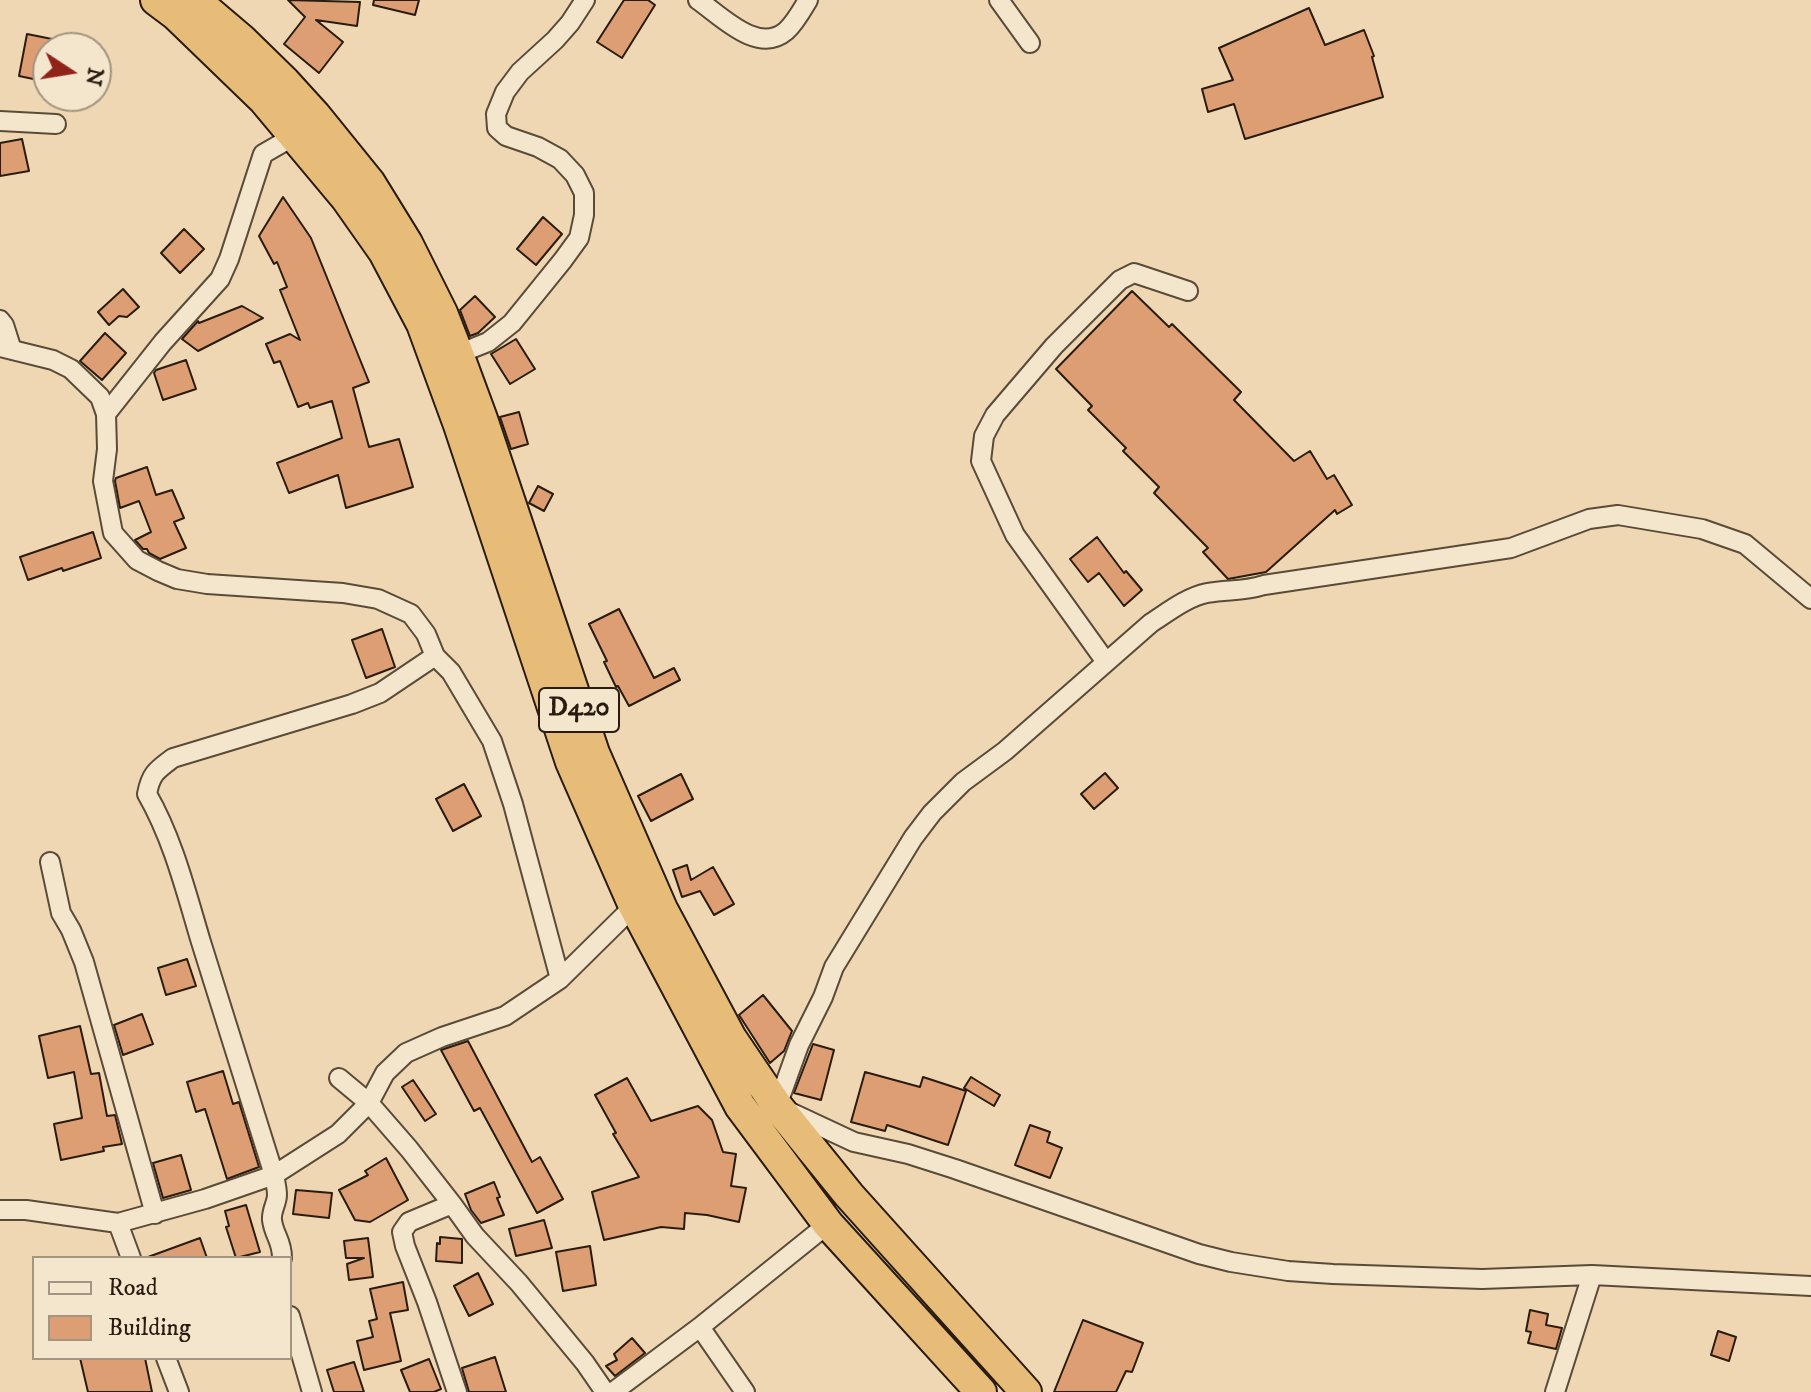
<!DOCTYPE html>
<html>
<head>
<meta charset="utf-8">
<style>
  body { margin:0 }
  #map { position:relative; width:1811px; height:1392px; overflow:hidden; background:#eed7b2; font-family:"IM FELL DW Pica",serif }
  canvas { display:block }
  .legend { position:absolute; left:32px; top:1256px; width:260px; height:104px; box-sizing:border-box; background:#f4e5cd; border:2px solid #a39581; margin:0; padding:10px 14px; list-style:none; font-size:24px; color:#291c0f }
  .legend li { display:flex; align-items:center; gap:16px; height:40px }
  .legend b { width:40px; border:2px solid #a39581 }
  .north { position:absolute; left:32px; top:32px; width:80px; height:80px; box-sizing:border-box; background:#f4e5cd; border:2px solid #a39581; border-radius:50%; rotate:102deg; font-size:22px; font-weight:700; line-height:32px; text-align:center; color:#291c0f }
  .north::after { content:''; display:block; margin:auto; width:28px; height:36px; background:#8f2418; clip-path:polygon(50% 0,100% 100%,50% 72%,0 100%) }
</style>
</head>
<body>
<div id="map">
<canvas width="1811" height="1392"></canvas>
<ul class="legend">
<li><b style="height:10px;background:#f4e5cd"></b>Road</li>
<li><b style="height:22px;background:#de9e74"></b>Building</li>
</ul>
<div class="north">N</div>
</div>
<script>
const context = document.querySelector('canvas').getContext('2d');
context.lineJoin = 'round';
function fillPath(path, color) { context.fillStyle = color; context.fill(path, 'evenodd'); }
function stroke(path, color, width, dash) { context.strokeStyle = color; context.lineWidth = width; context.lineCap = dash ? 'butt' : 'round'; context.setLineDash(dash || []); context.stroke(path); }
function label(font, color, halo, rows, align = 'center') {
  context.font = font + ' "IM FELL DW Pica",serif'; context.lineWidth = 6; context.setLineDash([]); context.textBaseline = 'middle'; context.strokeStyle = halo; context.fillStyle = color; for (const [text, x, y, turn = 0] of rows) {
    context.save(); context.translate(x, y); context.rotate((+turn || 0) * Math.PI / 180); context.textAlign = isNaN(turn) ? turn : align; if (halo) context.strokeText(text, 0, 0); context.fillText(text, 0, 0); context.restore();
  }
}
const building = new Path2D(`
  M288 0 360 2 357 26 316 20 343 42 319 73 284 44 305 17Z
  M374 0H419L415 15 373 5Z
  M624 0H648L655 5 622 58 597 42Z
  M1309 8 1325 45 1364 30 1374 56 1372 57 1383 97 1245 139 1234 104 1208 112 1202 89 1233 80 1219 48Z
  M27 34 52 39 50 48H48V58L43 81 19 76Z
  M22 139 29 171 0 176V143Z
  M283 197 311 238 369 382 353 388 369 447 399 439 413 487 346 508 338 475 289 493 277 463 342 438 332 401 310 408 308 403 298 407 280 361 274 363 266 344 290 334 300 340 280 290 287 287 277 262 274 264 259 236Z
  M543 217 562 234 536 265 517 249Z
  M184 229 204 249 180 273 161 253Z
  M123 289 139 307 127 317 119 316 109 325 98 312Z
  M1132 291 1169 327 1172 324 1241 392 1234 400 1294 461 1310 451 1327 479 1334 475 1352 505 1337 514 1335 510 1266 572 1228 579 1203 552 1208 548 1154 493 1159 487 1123 451 1126 448 1088 410 1092 406 1056 369Z
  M475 296 495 317 478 333 470 336 460 310Z
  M242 306 263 318 198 351 182 339 198 321 199 323Z
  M105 333 126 353 102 380 80 361Z
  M516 339 535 369 510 384 491 354Z
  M186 360 196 389 163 400 154 373 156 370Z
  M519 412 528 444 511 449 500 417Z
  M147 467 156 495 172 490 184 518 174 522 186 548 160 559 149 553 147 549H143L135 540 151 532 139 501 120 508 115 481 116 478Z
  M538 486 553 494 544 511 529 503Z
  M93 532 101 558 63 571 62 568 28 580 20 557Z
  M1097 537 1124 573 1126 571 1142 590 1124 606 1099 573 1088 582 1070 559Z
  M619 609 654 678 674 668 680 680 629 706 618 686 616 687 604 662 607 661 589 624Z
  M382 629 395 667 366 678 352 640Z
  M1105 773 1118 788 1094 809 1081 794Z
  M681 774 693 799 651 821 638 796Z
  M464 784 481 816 453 831 436 799Z
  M687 865 691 880 713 867 734 904 714 915 700 891 682 897 673 870Z
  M187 959 196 986 166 995 158 968Z
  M763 995 792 1031 784 1051 770 1063 739 1015Z
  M142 1014 153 1044 123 1055 114 1025Z
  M80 1026 91 1074 99 1073 107 1116 115 1115 122 1144 103 1147 104 1151 61 1160 54 1124 82 1118 74 1072 48 1078 39 1036Z
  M468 1041 532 1162 540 1157 563 1199 537 1213 480 1108 474 1111 441 1050Z
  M813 1044 834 1050 821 1100 794 1093Z
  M223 1071 233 1104 239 1102 259 1167 227 1179 205 1109 196 1112 187 1082Z
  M865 1072 920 1087 923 1077 966 1091 948 1145 887 1125 885 1131 851 1122Z
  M971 1077 1000 1095 994 1106 964 1088Z
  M627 1078 651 1121 698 1106 712 1120 723 1152 736 1154 731 1186 746 1188 739 1222 707 1215 685 1213 684 1229 661 1227 604 1240 592 1192 639 1177 613 1134 616 1133 595 1095Z
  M413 1080 436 1114 425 1121 402 1087Z
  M1030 1125 1050 1132 1047 1142 1062 1148 1050 1178 1015 1165Z
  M181 1155 191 1190 163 1198 153 1163Z
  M386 1158 408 1200 370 1222 355 1220 339 1190 368 1175 365 1171Z
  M494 1182 500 1197 497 1198 504 1215 481 1223 471 1210 465 1194Z
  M296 1190 332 1193 329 1218 293 1214Z
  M246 1205 260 1252 236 1258 226 1227 229 1226 225 1211Z
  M544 1220 552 1248 516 1256 509 1229Z
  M440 1237 462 1239V1263L436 1261 437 1243 440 1244Z
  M200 1238 207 1258H149L148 1257Z
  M368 1238 373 1277 349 1280 347 1264 364 1258H346L344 1241Z
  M590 1246 596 1285 563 1291 556 1252Z
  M478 1273 493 1304 469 1316 454 1286Z
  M403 1282 408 1310 390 1313 401 1361 364 1370 357 1341 373 1337 369 1321 377 1319 370 1289Z
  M1530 1310 1548 1314 1546 1325 1562 1328 1556 1349 1528 1343 1531 1332 1526 1331Z
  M1083 1320 1143 1343 1132 1372 1126 1371 1116 1392H1054Z
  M1718 1331 1736 1337 1729 1361 1711 1355Z
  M632 1338 645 1353 615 1376 606 1366 617 1360 614 1354Z
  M495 1357 506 1392H469L462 1368Z
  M80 1358H145L152 1392H88Z
  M429 1359 441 1389 434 1392H410L401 1370Z
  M354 1362 364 1392H334L327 1370Z`);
fillPath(building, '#de9e74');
stroke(building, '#291c0f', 2);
const minor = new Path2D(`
  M698 0C721 16 758 55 786 31 795 23 802 10 808 0
  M999 0 1030 43
  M0 121 56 124
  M0 320 4 325 12 350
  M0 347 53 360 71 369 100 397 106 414 107 449 103 481 113 533 137 560 158 571 177 579 207 584 343 593 378 599 411 614 426 634 435 656 451 672 492 741 513 804 560 979
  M458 354 488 342 512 323 563 260 579 238 584 215V193L575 175 560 159 538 147 506 136 497 128 496 114 505 92 520 72 555 40 570 23 585 0
  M106 414 163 342 220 279 229 259 263 154 296 135
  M1811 599 1745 544 1702 529 1618 515 1589 519 1511 548 1264 585C1242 592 1228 589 1207 593 1187 597 1168 612 1151 623L1005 751 963 782 932 813 913 838 834 967 823 997 799 1045 777 1106 854 1142 908 1154 955 1169 1199 1254 1231 1262 1288 1271 1333 1274 1482 1279 1592 1275 1811 1286
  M1106 662 1015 535 981 461 984 436 995 415 1054 346 1120 280 1134 273 1188 291
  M50 862 61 913 71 930 84 962 155 1214
  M339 1078 369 1103 409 1149 452 1204 475 1236 519 1283 585 1363 605 1392
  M452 1204 409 1222 402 1232 405 1246 427 1302 457 1392
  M0 1210H26L118 1223 205 1199 274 1175 338 1134 369 1103 385 1073 406 1053 442 1037 505 1016 560 979 634 906
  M118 1223 131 1258
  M282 1258C282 1240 274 1236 272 1220 271 1211 277 1203 277 1195 277 1188 275 1181 274 1175 250 1097 225 1020 201 942 186 892 173 839 147 794 151 773 157 770 173 758L352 704 380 693 435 656
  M290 1316 312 1392
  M700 1327 745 1392
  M166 1358 179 1392
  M613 1392 700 1327 828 1224
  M1555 1392 1592 1275`);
const trunk = new Path2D(`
  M156 0 176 15 264 100 346 198 384 252 422 324 459 425 571 762 634 906 740 1106 828 1224 981 1392
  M195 0 242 40 285 82 315 115 370 183 407 243 442 313 458 354 482 419 594 753 662 909 731 1038 777 1106 849 1195 1026 1392`);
stroke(minor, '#5a4b38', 22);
stroke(trunk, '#291c0f', 34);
stroke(minor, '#f4e5cd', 18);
stroke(trunk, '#e7bc79', 30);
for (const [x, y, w] of [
  [579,710,80]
]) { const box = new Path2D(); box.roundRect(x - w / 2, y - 22, w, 44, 6); context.fillStyle = '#f4e5cd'; context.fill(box); stroke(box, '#291c0f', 2); }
label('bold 26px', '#291c0f', null, [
  ["D420",579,710]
]);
</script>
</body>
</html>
